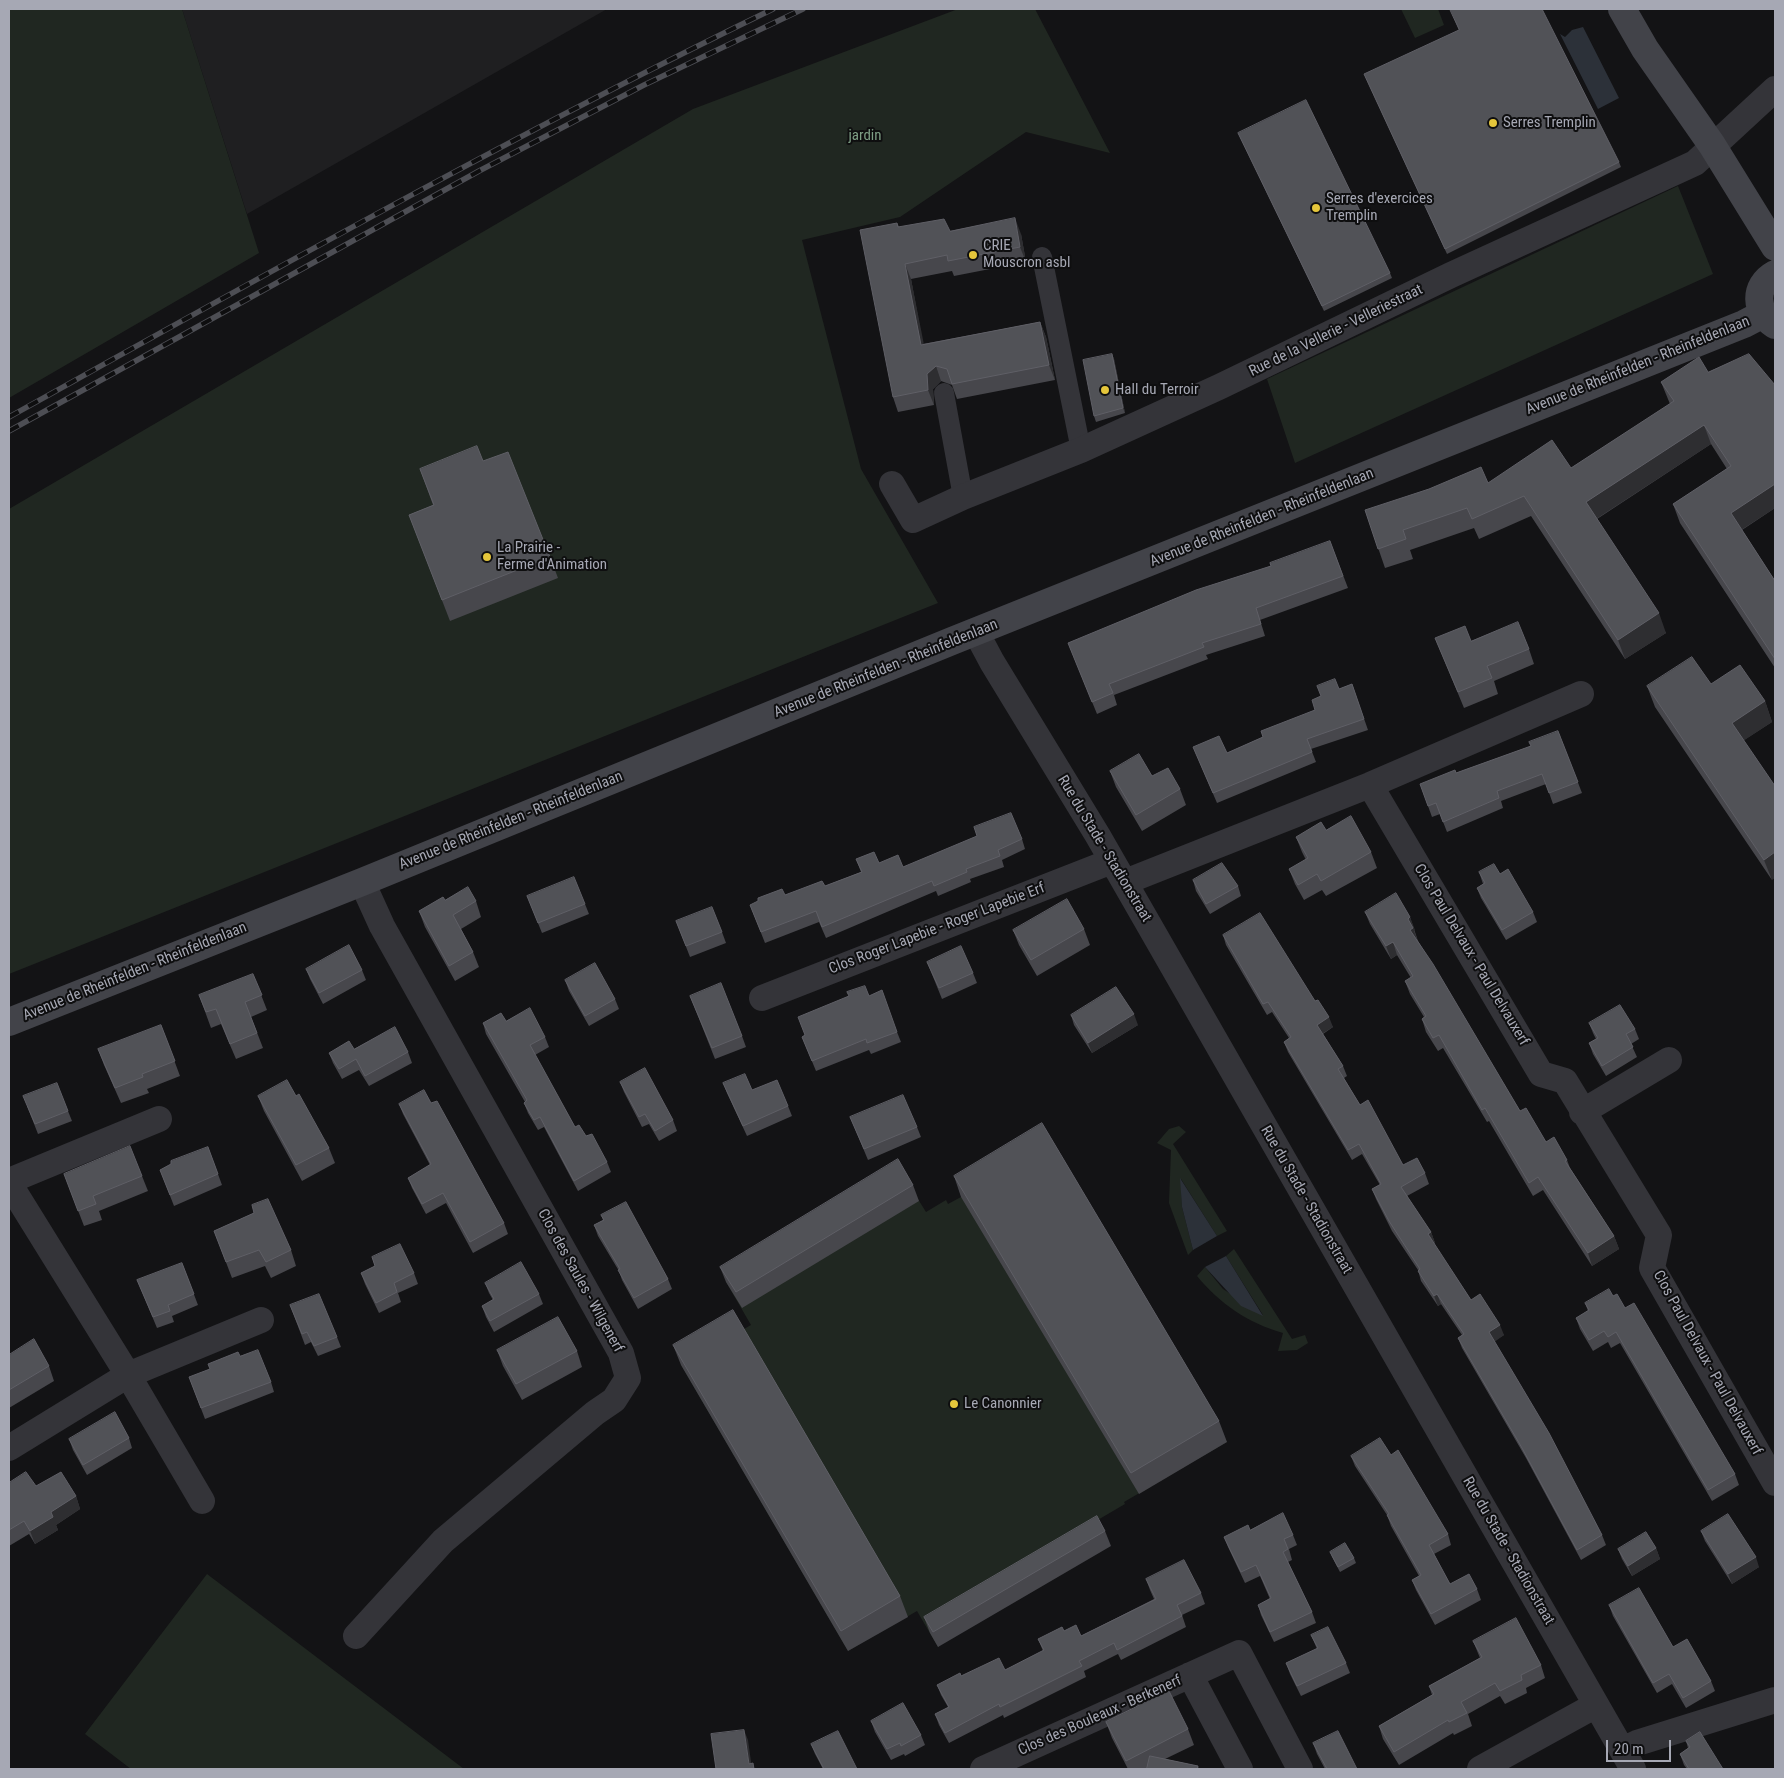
<!DOCTYPE html>
<html>
<head>
<meta charset="utf-8">
<style>
  body { margin:0 }
  #map { position:relative; width:1784px; height:1778px; overflow:hidden; background:#131315; font-family:"Roboto Condensed",sans-serif }
  canvas { display:block }
  .frame { position:absolute; inset:0; border:10px solid #a6a8b4; pointer-events:none }
  .scale { position:absolute; left:1606px; top:1740px; width:65px; height:22px; box-sizing:border-box; border:2px solid #a6a8b4; border-top:0; padding-left:6px; font-size:15px; line-height:18px; white-space:nowrap; color:#a6a8b4; -webkit-text-stroke:4px #0e0e0f; paint-order:stroke }
</style>
</head>
<body>
<div id="map">
<canvas width="1784" height="1778"></canvas>
<div class="frame"></div>
<div class="scale">20 m</div>
</div>
<script>
const context = document.querySelector('canvas').getContext('2d');
context.lineJoin = 'round';
function fillPath(path, color) { context.fillStyle = color; context.fill(path, 'evenodd'); }
function stroke(path, color, width, dash) { context.strokeStyle = color; context.lineWidth = width; context.lineCap = dash ? 'butt' : 'round'; context.setLineDash(dash || []); context.stroke(path); }
function label(font, color, halo, rows, align = 'center') {
  context.font = font + ' "Roboto Condensed",sans-serif'; context.lineWidth = 4; context.setLineDash([]); context.textBaseline = 'middle'; context.strokeStyle = halo; context.fillStyle = color; for (const [text, x, y, turn = 0] of rows) {
    context.save(); context.translate(x, y); context.rotate((+turn || 0) * Math.PI / 180); context.textAlign = isNaN(turn) ? turn : align; if (halo) context.strokeText(text, 0, 0); context.fillText(text, 0, 0); context.restore();
  }
}
fillPath(new Path2D(`
  M182 9H607L247 214Z`), '#1f1f21');
fillPath(new Path2D(`
  M9 9H182L259 253 9 398Z
  M958 9H1035L1110 153 1026 132 900 217 802 240 861 469 938 603 9 974V509L693 109Z
  M1401 9H1438L1444 25 1415 38Z
  M1678 186 1713 274 1295 463 1267 379Z
  M1179 1126 1186 1132 1173 1144 1227 1231 1217 1236 1181 1179 1182 1207 1193 1250 1188 1255 1169 1203 1171 1150 1157 1143 1169 1129Z
  M1049 1144 1227 1442 1124 1502 1125 1504 1096 1521 938 1647 917 1611 848 1651 681 1365 751 1325 726 1282 903 1175 926 1212 946 1200 948 1204 961 1197Z
  M1234 1249 1292 1339 1305 1335 1308 1343 1297 1350 1278 1351 1283 1333C1248 1323 1220 1304 1197 1276L1205 1267 1223 1289 1263 1315 1226 1256Z
  M207 1574 464 1769H131L85 1734Z`), '#202721');
fillPath(new Path2D(`
  M1583 27 1619 98 1598 109 1560 34 1565 37 1572 30Z
  M1180 1178 1217 1236 1193 1250 1182 1207Z
  M1226 1256 1263 1316 1241 1306 1205 1267Z`), '#2c3139');
stroke(new Path2D(`
  M1042 257 1081 450
  M944 393 963 497`), '#343439', 20);
stroke(new Path2D(`
  M892 484 913 520 963 497 1081 450 1219 387 1451 275 1695 163 1775 89
  M976 632 992 662 1098 836 1633 1769
  M1370 785 1541 1074 1565 1081 1659 1235 1652 1268 1775 1483
  M1125 882 1370 785 1581 694
  M762 998 1112 861
  M1582 1112 1669 1060
  M9 1181 159 1119
  M9 1183 128 1375 202 1501
  M9 1448 128 1375 261 1320
  M356 1636 443 1541 595 1413 614 1400 628 1378 621 1353 382 926 362 882
  M1190 1675 1240 1769
  M1622 1750 1637 1743 1775 1700
  M983 1769 1239 1653 1300 1769
  M1480 1769 1596 1705`), '#343439', 26);
stroke(new Path2D(`
  M1622 9 1645 49 1712 145 1775 247
  M1775 274C1753 286 1755 312 1775 325
  M9 1022 362 882 952 641 1744 324 1763 314`), '#424349', 28);
const rail = new Path2D(`
  M9 417C261 277 513 135 773 9
  M9 431 479 171 644 85 803 9`);
stroke(rail, '#4d4e54', 5.5);
stroke(rail, '#0e0e0f', 4, [11]);
fillPath(new Path2D(`
  M1364 74 1619 162 1621 167 1447 254Z
  M1238 133 1390 273 1392 278 1324 311Z
  M897 223 899 227 950 231 1021 234 1026 262 954 276 952 271 911 279 923 344 1040 322 1046 337 1055 380 957 399 952 385 941 381 933 389 934 405 898 412 893 397Z
  M1112 354 1114 359 1125 413 1096 422 1094 416Z
  M1708 372 1775 385V508L1742 530 1775 581V668L1680 523 1673 504 1727 469 1711 444 1597 519 1666 633 1625 659 1531 516 1479 539 1474 528 1410 550 1413 559 1385 568 1365 510 1488 483 1571 468 1670 404 1661 382Z
  M420 469 550 557 558 578 450 621 409 515 433 505Z
  M1330 541 1348 588 1260 620 1265 636 1206 655 1208 659 1114 695 1117 705 1097 714 1068 643 1271 566Z
  M1435 638 1471 641 1529 649 1534 664 1494 681 1498 694 1464 708Z
  M1352 684 1368 730 1311 749 1316 762 1217 803 1193 747 1227 753 1263 737 1315 710 1339 689Z
  M1711 684 1765 701 1772 722 1744 740 1772 880 1655 707 1647 686Z
  M1558 731 1582 793 1553 804 1546 784 1501 801 1503 808 1447 832 1440 814 1432 817 1420 784 1456 773 1531 746Z
  M1110 771 1152 776 1180 789 1186 805 1142 831 1116 787Z
  M1326 830 1371 852 1377 868 1326 896 1322 890 1304 900 1295 884 1289 869 1306 860 1302 852 1296 837Z
  M1022 839 1025 849 1002 860 1004 867 970 879 971 882 938 896 936 891 826 938 819 922 765 943 750 905 785 895 825 886 861 872 856 859 903 867Z
  M1479 872 1500 874 1533 912 1537 922 1506 940 1481 898 1477 888 1483 884Z
  M1193 880 1238 886 1241 896 1210 914 1196 891Z
  M527 896 585 904 589 914 542 933Z
  M445 900 476 901 481 917 461 929 473 952 479 967 455 981 425 927 419 911Z
  M1365 912 1410 917 1418 941 1520 1111 1546 1142 1567 1160 1570 1168 1614 1236 1619 1249 1592 1266 1543 1190 1533 1196 1489 1121 1487 1122 1443 1048 1438 1051 1426 1032 1422 1019 1424 1017 1410 994 1405 981 1411 978 1397 955 1391 959 1370 924Z
  M676 921 722 932 726 943 690 957Z
  M1084 929 1090 945 1037 976 1019 945 1013 930Z
  M1223 935 1315 1001 1333 1027 1323 1034 1343 1066 1347 1076 1344 1078 1360 1105 1403 1165 1425 1173 1429 1184 1407 1196 1431 1232 1435 1243 1434 1244 1471 1300 1504 1335 1494 1341 1602 1535 1606 1545 1581 1560 1526 1458 1462 1348 1458 1338 1462 1335 1441 1304 1438 1306 1421 1281 1418 1270 1392 1231 1376 1199 1372 1189 1380 1185 1362 1154 1352 1160 1288 1052 1284 1042 1289 1038 1272 1012 1267 1015 1226 945Z
  M927 962 973 973 977 983 942 999Z
  M306 969 362 970 366 980 323 1004 310 979Z
  M253 974 267 1010 251 1017 263 1048 236 1059 221 1024 211 1028 199 995Z
  M565 980 615 999 619 1009 589 1026 569 991Z
  M690 996 742 1036 746 1047 715 1059Z
  M869 996 897 1032 901 1042 871 1054 869 1050 816 1071 802 1037Z
  M1071 1015 1138 1025 1092 1053 1074 1025Z
  M506 1021 545 1037 549 1047 535 1055 575 1127 586 1136 607 1162 611 1172 578 1191 544 1127 538 1130 528 1113 524 1103 525 1102 486 1034 483 1023Z
  M1589 1023 1635 1029 1639 1039 1631 1044 1637 1057 1606 1076 1593 1054 1589 1043 1596 1039 1593 1033Z
  M161 1025 180 1076 147 1089 149 1093 121 1103 104 1065 98 1049Z
  M354 1049 408 1052 412 1063 369 1086 359 1070 342 1079 333 1063 329 1053Z
  M620 1082 673 1120 677 1131 659 1141 649 1124 642 1127 624 1092Z
  M723 1083 752 1090 788 1106 792 1116 747 1136 727 1093Z
  M258 1096H296L329 1148 335 1163 302 1181 264 1111Z
  M431 1103 504 1223 508 1234 473 1253 446 1203 426 1214 412 1188 408 1178 430 1165 403 1114 399 1104Z
  M27 1106 68 1111 72 1121 38 1134Z
  M850 1117 917 1127 921 1137 868 1160Z
  M208 1147 222 1185 174 1206 160 1170Z
  M64 1174 142 1176 148 1191 99 1211 102 1220 84 1226Z
  M954 1176 1219 1421 1227 1442 1139 1494 961 1197Z
  M913 1185 919 1201 742 1308 726 1282 720 1267Z
  M254 1213 291 1250 296 1266 271 1278 265 1266 232 1278 214 1231Z
  M601 1215 668 1279 672 1289 638 1309 622 1280 619 1271 598 1236 594 1225 603 1220Z
  M372 1257 414 1273 418 1284 398 1293 401 1302 379 1313 365 1284 361 1273 375 1266Z
  M182 1263 198 1305 172 1316 174 1322 157 1328 137 1280Z
  M485 1283 539 1294 543 1304 494 1332 486 1317 482 1306 493 1300 489 1293Z
  M1613 1296 1625 1308 1735 1474 1739 1485 1712 1501 1620 1343 1611 1348 1608 1342 1593 1351 1580 1329 1576 1318 1588 1311 1585 1303Z
  M290 1305 337 1337 341 1347 318 1356 311 1342 305 1345Z
  M673 1345 900 1596 908 1617 848 1651 681 1365Z
  M497 1350 577 1351 582 1367 522 1400 503 1366Z
  M9 1355 49 1366 54 1381 9 1408Z
  M189 1377 271 1382 274 1392 205 1419Z
  M129 1438 132 1448 87 1475 73 1450 69 1439Z
  M1391 1455 1448 1534 1451 1545 1434 1554 1450 1584 1477 1589 1481 1600 1435 1625 1416 1590 1412 1580 1419 1576 1391 1526 1387 1515 1355 1466 1351 1456Z
  M9 1483 36 1486 76 1496 80 1509 56 1525 58 1530 35 1544 29 1534 9 1546Z
  M1250 1530 1293 1535 1297 1545 1289 1549 1292 1560 1288 1562 1312 1612 1316 1623 1274 1642 1261 1615 1258 1605 1270 1599 1260 1576 1245 1583 1228 1547 1224 1537Z
  M1105 1531 1111 1546 938 1647 930 1633 924 1617Z
  M1701 1531 1759 1567 1732 1584 1705 1541Z
  M1656 1548 1660 1559 1632 1576 1622 1559 1618 1549Z
  M1330 1552 1354 1558 1356 1563 1340 1572 1332 1557Z
  M1146 1579 1201 1593 1205 1604 1182 1615 1186 1627 1121 1660 1118 1654 1084 1671 1086 1677 1004 1718 1003 1715 949 1743 939 1725 935 1714 948 1707 941 1695 937 1685 961 1676 1005 1670 1043 1651 1038 1639 1064 1631 1081 1636 1154 1599 1150 1590Z
  M1609 1605 1673 1647 1711 1681 1715 1691 1686 1708 1672 1684 1657 1693 1613 1616Z
  M1311 1635 1346 1663 1350 1673 1301 1696 1290 1674 1286 1663 1317 1649Z
  M1473 1641 1541 1665 1545 1678 1526 1688 1527 1693 1505 1704 1500 1696 1468 1714 1472 1726 1454 1735 1453 1733 1399 1765 1383 1739 1379 1726 1432 1695 1429 1686 1480 1658Z
  M871 1721 921 1735 925 1745 905 1756 904 1754 891 1760 875 1732Z
  M1106 1722 1188 1729 1194 1745 1165 1759 1198 1766 1199 1769H1147L1148 1768 1145 1769H1128L1112 1738Z
  M1686 1741 1723 1769H1687L1684 1765 1680 1754 1688 1748Z
  M1313 1743 1357 1769H1325L1317 1754Z
  M811 1744 857 1769H823L815 1754Z`), '#47474c');
fillPath(new Path2D(`
  M1015 218 1021 234 1026 262 1020 247Z
  M905 264 911 279 927 360 921 345Z
  M1040 322 1046 337 1055 380 1049 365Z
  M1112 354 1114 359 1125 413 1123 408Z
  M936 366 941 381 933 389 934 405 928 390 927 374Z
  M1704 425 1711 444 1593 521 1586 502Z
  M1775 484V508L1738 532 1731 513Z
  M1659 613 1666 633 1625 659 1618 640Z
  M1765 701 1772 722 1740 743 1732 723Z
  M1775 852V878L1772 880 1764 860Z
  M1410 917 1415 930 1414 931 1418 941 1410 930 1408 919Z
  M1393 942 1397 955 1391 959 1386 946Z
  M1134 1014 1138 1025 1092 1053 1088 1043Z
  M1329 1017 1333 1027 1320 1035 1317 1025Z
  M1431 1232 1435 1243 1431 1245 1428 1234Z
  M1614 1236 1619 1249 1592 1266 1588 1253Z
  M1437 1294 1441 1304 1438 1306 1434 1296Z
  M1500 1325 1504 1335 1493 1343 1489 1332Z
  M76 1496 80 1509 56 1525 58 1530 35 1544 30 1531 51 1512Z
  M1656 1548 1660 1559 1632 1576 1628 1566Z
  M1756 1557 1759 1567 1732 1584 1728 1574Z
  M744 1730 748 1740 752 1769 749 1764Z`), '#2e2e31');
const building = new Path2D(`
  M1450 9H1542L1619 162 1445 249 1364 74 1459 30Z
  M1306 100 1390 273 1322 306 1238 133Z
  M1015 218 1020 247 948 261 947 255 905 264 921 345 1040 322 1049 365 952 384 947 369 936 366 927 374 928 390 893 397 860 230 897 223 898 227 944 219 950 231Z
  M1112 354 1123 408 1094 416 1083 360Z
  M1749 354 1775 385V484L1731 513 1775 581V659L1673 504 1731 466 1704 425 1586 502 1659 613 1618 640 1524 496 1472 519 1467 508 1403 530 1406 539 1378 549 1365 510 1429 489 1481 467 1488 483 1552 440 1571 468 1674 401 1661 382 1699 357 1708 372Z
  M477 446 483 461 508 452 550 557 442 600 409 515 434 505 420 469Z
  M1330 541 1343 576 1256 608 1261 624 1202 643 1204 647 1109 684 1113 693 1092 702 1068 643 1196 590 1271 566 1270 563Z
  M1518 622 1529 649 1487 666 1492 678 1458 692 1435 638 1465 626 1471 641Z
  M1692 657 1711 684 1740 665 1765 701 1732 723 1775 786V852L1764 860 1647 686Z
  M1335 679 1339 689 1352 684 1364 719 1307 739 1312 752 1213 793 1193 747 1219 736 1227 753 1263 737 1261 731 1315 710 1312 700 1321 696 1317 686Z
  M1558 731 1578 782 1549 793 1542 774 1497 791 1499 798 1443 822 1436 803 1428 806 1420 784 1455 770 1456 773 1531 746 1529 742Z
  M1139 754 1152 776 1168 768 1180 789 1136 815 1110 771Z
  M1011 813 1022 839 998 850 1000 856 966 869 967 872 934 886 932 881 822 927 816 911 761 932 750 905 758 901V898L782 889 785 895 822 881 825 886 862 872 856 859 874 852 879 863 898 855 903 867 977 836 974 827Z
  M1351 816 1371 852 1321 881 1317 874 1298 885 1289 869 1308 858 1296 837 1321 822 1326 830Z
  M1222 863 1238 886 1206 904 1193 880Z
  M1494 864 1500 874 1508 869 1533 912 1502 930 1477 888 1485 883 1479 872Z
  M574 877 585 904 538 923 527 896Z
  M468 887 476 901 453 915 473 952 449 966 419 911 443 897 445 900Z
  M1396 893 1410 917 1408 919 1413 928 1410 930 1433 964 1520 1111 1526 1108 1546 1142 1554 1137 1567 1160 1565 1161 1614 1236 1588 1253 1538 1177 1529 1183 1485 1108 1482 1110 1439 1035 1433 1038 1422 1019 1426 1016 1405 981 1413 976 1393 942 1386 946 1365 912Z
  M1067 899 1084 929 1031 960 1013 930Z
  M712 907 722 932 686 946 676 921Z
  M1260 913 1315 1001 1318 1000 1329 1017 1317 1025 1343 1066 1338 1069 1360 1105 1368 1100 1403 1165 1417 1158 1425 1173 1401 1187 1431 1232 1428 1234 1471 1300 1480 1294 1500 1325 1489 1332 1549 1433 1602 1535 1577 1550 1522 1448 1458 1338 1464 1334 1437 1294 1434 1296 1418 1271 1420 1269 1389 1221 1372 1189 1381 1184 1359 1144 1348 1150 1284 1042 1291 1037 1268 1002 1263 1004 1223 935Z
  M349 945 362 970 319 993 306 969Z
  M961 946 973 973 939 988 927 962Z
  M595 963 615 999 585 1016 565 980Z
  M253 974 262 995 245 1002 257 1033 230 1044 216 1009 206 1012 199 995Z
  M721 983 742 1036 712 1048 690 996Z
  M865 986 869 996 882 990 897 1032 867 1043 866 1039 812 1061 802 1037 805 1035 798 1017 849 996 847 992Z
  M1116 987 1134 1014 1088 1043 1071 1015Z
  M1620 1005 1635 1029 1626 1034 1633 1047 1602 1066 1589 1043 1598 1038 1589 1023Z
  M530 1008 545 1037 530 1045 575 1127 579 1125 586 1136 592 1134 607 1162 574 1181 540 1117 534 1120 524 1103 527 1100 483 1023 501 1013 506 1021Z
  M161 1025 175 1061 142 1074 143 1077 115 1088 98 1049Z
  M395 1027 408 1052 365 1076 356 1059 339 1069 329 1053 349 1041 354 1049Z
  M645 1068 673 1120 655 1131 645 1114 639 1117 620 1082Z
  M745 1074 752 1090 777 1080 788 1106 743 1126 723 1083Z
  M287 1080 296 1096 299 1094 329 1148 296 1165 258 1096Z
  M57 1083 68 1111 35 1124 23 1096Z
  M424 1090 431 1103 437 1101 504 1223 470 1242 443 1193 422 1204 408 1178 431 1164 399 1104Z
  M903 1095 917 1127 864 1149 850 1117Z
  M1042 1123 1219 1421 1131 1473 954 1176Z
  M130 1146 142 1176 93 1196 96 1204 78 1211 64 1174Z
  M208 1147 218 1174 170 1195 160 1170 171 1164V1161Z
  M898 1159 913 1185 736 1292 720 1267Z
  M268 1199 291 1250 266 1262 259 1250 226 1262 214 1231 254 1213 252 1205Z
  M626 1202 668 1279 634 1298 618 1270 620 1269 594 1225 604 1220 601 1215Z
  M400 1244 414 1273 394 1283 397 1292 376 1303 361 1273 375 1266 372 1257Z
  M521 1262 539 1294 490 1321 482 1306 494 1299 485 1283Z
  M182 1263 194 1294 168 1305 170 1311 153 1317 137 1280Z
  M1609 1289 1613 1296 1617 1294 1625 1308 1634 1303 1735 1474 1708 1490 1616 1332 1608 1337 1604 1331 1589 1340 1576 1318 1589 1310 1585 1303Z
  M319 1294 337 1337 314 1346 307 1332 302 1334 290 1305Z
  M733 1310 900 1596 841 1631 673 1345Z
  M558 1317 577 1351 516 1384 497 1350Z
  M34 1339 49 1366 9 1390V1355Z
  M258 1350 271 1382 201 1408 189 1377 210 1369 208 1364 238 1352 240 1356Z
  M115 1412 129 1438 83 1465 69 1439Z
  M1380 1438 1391 1455 1398 1450 1448 1534 1429 1545 1450 1584 1469 1574 1477 1589 1431 1614 1412 1580 1421 1575 1387 1515 1389 1514 1351 1456Z
  M26 1472 36 1486 61 1472 76 1496 51 1512 53 1517 30 1531 24 1521 9 1530V1483Z
  M1283 1513 1293 1535 1284 1539 1288 1549 1283 1552 1312 1612 1270 1632 1258 1605 1271 1598 1256 1565 1241 1572 1224 1537 1248 1525 1250 1530Z
  M1728 1514 1756 1557 1728 1574 1701 1531Z
  M1097 1516 1105 1531 933 1632 924 1617Z
  M1646 1532 1656 1548 1628 1566 1618 1549Z
  M1345 1543 1354 1558 1338 1567 1330 1552Z
  M1184 1560 1201 1593 1177 1605 1182 1616 1117 1650 1114 1643 1079 1661 1082 1666 1000 1707 999 1704 945 1733 935 1714 949 1707 937 1685 960 1673 961 1676 999 1658 1005 1670 1044 1650 1038 1639 1062 1627 1064 1631 1076 1625 1081 1636 1156 1599 1146 1579Z
  M1639 1588 1673 1647 1687 1639 1711 1681 1683 1698 1669 1674 1653 1683 1609 1605Z
  M1516 1618 1541 1665 1521 1675 1522 1680 1500 1691 1495 1683 1461 1702 1467 1713 1449 1722 1448 1720 1394 1752 1379 1726 1434 1694 1429 1686 1482 1657 1473 1641Z
  M1328 1627 1346 1663 1297 1686 1286 1663 1318 1648 1311 1635Z
  M1169 1691 1188 1729 1126 1761 1106 1722Z
  M903 1703 921 1735 901 1746 900 1743 887 1749 871 1721Z
  M744 1730 749 1764 753 1763 754 1769H716L711 1734Z
  M838 1731 857 1769H824L811 1744Z
  M1338 1731 1357 1769H1327L1313 1743Z
  M1700 1732 1723 1769H1689L1680 1754 1690 1747 1686 1741Z
  M1150 1756 1198 1766 1197 1769H1147Z`);
fillPath(building, '#515257');
stroke(building, '#5f5f66', 1);
for (const [x, y, r, color] of [
  [1493,123,5,"#e5c63b"],
  [1316,208,5,"#e5c63b"],
  [973,255,5,"#e5c63b"],
  [1105,390,5,"#e5c63b"],
  [487,557,5,"#e5c63b"],
  [954,1404,5,"#e5c63b"]
]) { const dot = new Path2D(); dot.arc(x, y, r, 0, 2 * Math.PI); context.fillStyle = color; context.fill(dot); stroke(dot, '#0e0e0f', 2); }
label('15px', '#a6a8b4', '#0e0e0f', [
  ["Serres Tremplin",1503,123],
  ["Serres d'exercices",1326,199],
  ["Tremplin",1326,216],
  ["CRIE",983,246],
  ["Mouscron asbl",983,263],
  ["Hall du Terroir",1115,390],
  ["La Prairie -",497,548],
  ["Ferme d'Animation",497,565],
  ["Le Canonnier",964,1404]
], 'left');
label('15px', '#7e9e85', '#0e0e0f', [
  ["jardin",865,136]
]);
label('15px', '#a6a8b4', '#0e0e0f', [
  ["Rue de la Vellerie - Velleriestraat",1336,331,-26],
  ["Avenue de Rheinfelden - Rheinfeldenlaan",1638,366,-22],
  ["Avenue de Rheinfelden - Rheinfeldenlaan",1262,518,-22],
  ["Avenue de Rheinfelden - Rheinfeldenlaan",886,669,-22],
  ["Avenue de Rheinfelden - Rheinfeldenlaan",511,821,-22],
  ["Rue du Stade - Stadionstraat",1104,849,59],
  ["Clos Roger Lapebie - Roger Lapebie Erf",937,929,-21],
  ["Clos Paul Delvaux - Paul Delvauxerf",1471,955,59],
  ["Avenue de Rheinfelden - Rheinfeldenlaan",135,972,-22],
  ["Rue du Stade - Stadionstraat",1306,1200,60],
  ["Clos des Saules - Wilgenerf",580,1281,61],
  ["Clos Paul Delvaux - Paul Delvauxerf",1707,1363,61],
  ["Rue du Stade - Stadionstraat",1508,1551,60],
  ["Clos des Bouleaux - Berkenerf",1100,1716,-24]
]);
</script>
</body>
</html>
